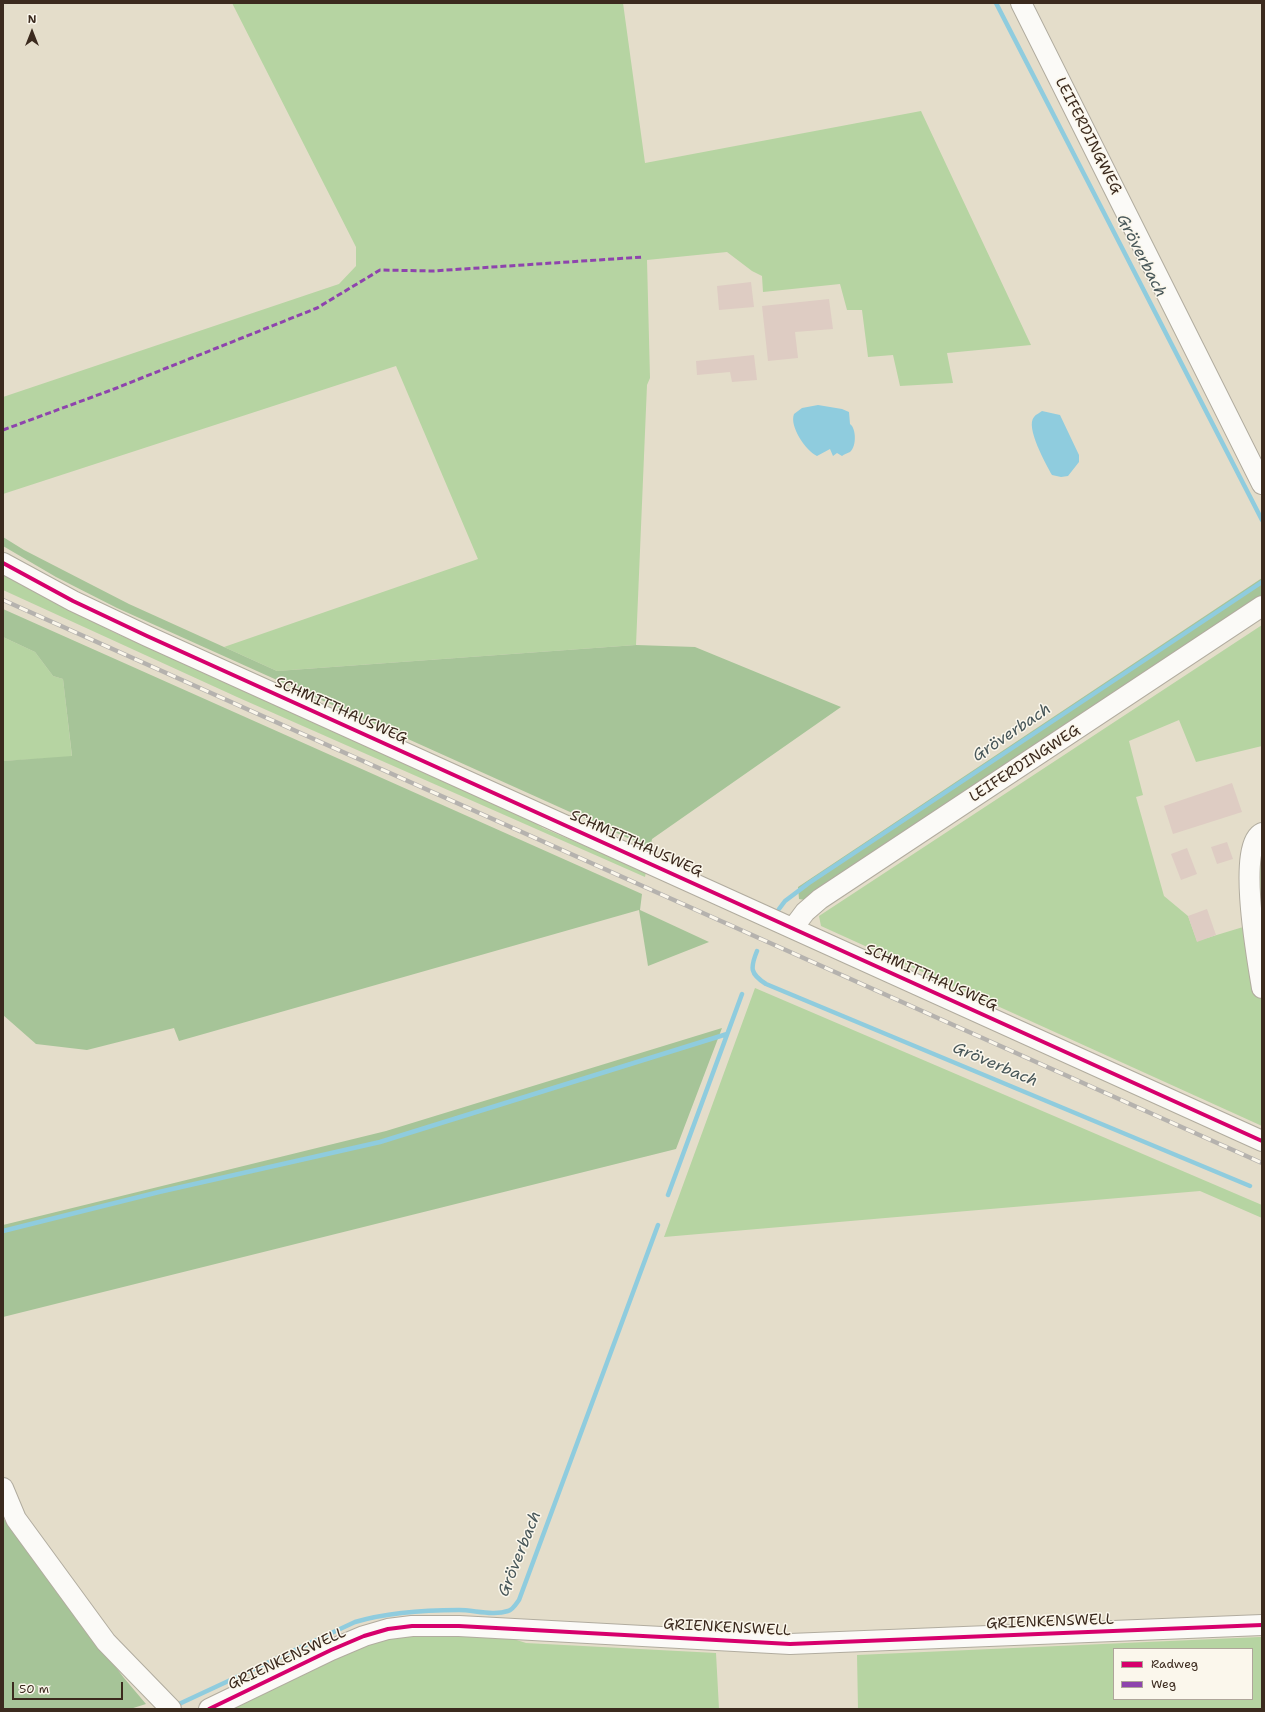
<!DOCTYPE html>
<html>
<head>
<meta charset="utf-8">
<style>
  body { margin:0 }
  #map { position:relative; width:1265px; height:1712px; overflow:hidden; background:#e4ddca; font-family:"Shantell Sans",sans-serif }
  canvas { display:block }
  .frame { position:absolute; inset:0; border:4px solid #3b2a1e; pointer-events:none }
  .legend { position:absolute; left:1113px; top:1648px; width:140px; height:52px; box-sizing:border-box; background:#fbf7ec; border:1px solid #aea59a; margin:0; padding:5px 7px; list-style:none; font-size:12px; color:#3b2a1e }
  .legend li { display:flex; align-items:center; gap:8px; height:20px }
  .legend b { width:20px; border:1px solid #aea59a }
  .north { position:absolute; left:12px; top:12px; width:40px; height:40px; -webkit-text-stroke:3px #fbf7ec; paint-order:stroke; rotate:0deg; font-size:11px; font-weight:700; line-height:16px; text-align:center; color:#3b2a1e }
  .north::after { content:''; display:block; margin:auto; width:14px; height:18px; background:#3b2a1e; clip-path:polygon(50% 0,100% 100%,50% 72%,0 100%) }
  .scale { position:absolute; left:12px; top:1682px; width:111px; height:18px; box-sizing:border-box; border:2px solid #3b2a1e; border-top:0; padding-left:5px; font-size:12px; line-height:14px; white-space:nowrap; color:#3b2a1e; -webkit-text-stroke:3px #fbf7ec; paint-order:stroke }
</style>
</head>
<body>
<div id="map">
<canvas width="1265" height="1712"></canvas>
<div class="frame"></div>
<ul class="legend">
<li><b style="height:5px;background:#d6006c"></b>Radweg</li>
<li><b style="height:5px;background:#8e44ad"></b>Weg</li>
</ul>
<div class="north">N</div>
<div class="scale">50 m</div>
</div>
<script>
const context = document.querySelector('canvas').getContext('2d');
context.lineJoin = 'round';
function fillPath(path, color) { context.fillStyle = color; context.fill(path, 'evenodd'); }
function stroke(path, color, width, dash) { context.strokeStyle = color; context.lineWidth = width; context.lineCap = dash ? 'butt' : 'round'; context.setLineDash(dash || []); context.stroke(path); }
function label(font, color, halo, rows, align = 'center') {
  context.font = font + ' "Shantell Sans",sans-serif'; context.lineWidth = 3; context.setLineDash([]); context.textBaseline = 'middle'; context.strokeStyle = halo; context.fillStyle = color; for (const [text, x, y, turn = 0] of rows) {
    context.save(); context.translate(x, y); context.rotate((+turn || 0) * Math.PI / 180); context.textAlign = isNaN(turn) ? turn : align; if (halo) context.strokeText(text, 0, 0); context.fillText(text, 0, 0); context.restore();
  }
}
fillPath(new Path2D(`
  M232 3H623L645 163 921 111 1031 345 947 353 953 383 900 386 893 355 868 357 862 310H847L840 284 763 292 762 276 752 271 727 252 647 260 650 378 647 385 636 645 277 671 224 647 478 559 396 366 3 494V397L339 284 356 266V247Z
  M3 574 113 632 517 812 543 828 646 872 645 877 237 697 3 590Z
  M1262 625V746L1196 762 1179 720 1129 741 1143 795 1136 797 1164 896 1188 916 1197 941 1253 924 1262 833V1126L821 926 819 916Z
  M3 637 35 652 53 676 63 679 72 757 3 761Z
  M755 988 1262 1205V1218L1200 1191 664 1237Z
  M392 1635H501L526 1643 716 1653 719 1709H223L353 1648Z
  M1259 1637H1262V1709H858L857 1655ZM1114 1649H1252V1699H1114Z`), '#b6d4a2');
fillPath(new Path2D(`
  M3 537 24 550 129 604 277 671 636 645 695 647 841 707 652 839 650 848 117 608 56 577 3 546Z
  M1262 578V598L805 900 799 899 798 887Z
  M3 609 642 894 640 910 709 942 648 966 639 910 179 1041 174 1028 87 1050 36 1044 3 1015V761L72 756 63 679 53 676 35 652 3 637Z
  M722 1028 676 1149 3 1317V1225L386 1131Z
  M3 1518 124 1678 146 1704 130 1709H3Z`), '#a6c498');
fillPath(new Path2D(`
  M818 405 842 409 849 412 850 424C856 428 857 446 850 452 848 453 844 454 842 456L837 453 833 456 830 449 817 456C806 451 789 426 794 414L802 408Z
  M1042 411 1060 415 1079 455V462L1068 476 1061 477 1052 475C1046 464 1025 427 1034 417 1036 414 1040 413 1042 411Z`), '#8fccde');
stroke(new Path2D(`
  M996 3 1262 520
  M779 909 785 901 809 883 1262 582
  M757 951C750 968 750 974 766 984L1250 1186
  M668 1195 742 994
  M3 1231 159 1192 380 1142 727 1034
  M179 1704 355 1622C389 1612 423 1610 459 1610 474 1610 493 1616 508 1611 513 1610 516 1604 519 1600L658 1225`), '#8fccde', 4.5);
fillPath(new Path2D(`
  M751 282 754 307 719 310 717 286Z
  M829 299 833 329 795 332 798 358 768 361 762 306Z
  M754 355 757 380 732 382 730 372 697 375 696 361Z
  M1232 783 1242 812 1173 834 1164 806Z
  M1227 842 1233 859 1217 864 1211 847Z
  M1187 848 1197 874 1181 880 1171 854Z
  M1207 909 1216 935 1197 942 1188 916Z`), '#deccc3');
const minor = new Path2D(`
  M1021 3 1262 484
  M3 563 73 601 147 636 1262 1141
  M1262 833C1236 845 1258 963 1262 988
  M793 928 805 912 820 899 1262 606
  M3 1488 16 1519 106 1642 171 1709
  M209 1709 331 1650 364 1636 388 1629 412 1626H459L790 1644 1262 1625`);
stroke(minor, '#b1ac9f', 22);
stroke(minor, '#fbfaf7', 20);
const rail = new Path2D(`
  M3 600 1262 1163`);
stroke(rail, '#b5b2ae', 4.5);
stroke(rail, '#fbf7ec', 3, [9]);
stroke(new Path2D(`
  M3 430 114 389 317 308 380 270 433 271 643 257`), '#8e44ad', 3, [6, 3]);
stroke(new Path2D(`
  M3 563 73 601 147 636 1262 1141
  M209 1709 331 1650 364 1636 388 1629 412 1626H459L790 1644 1262 1625`), '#d6006c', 4);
label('15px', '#3b2a1e', '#fbf7ec', [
  ["LEIFERDINGWEG",1088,136,63],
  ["SCHMITTHAUSWEG",341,711,24],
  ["LEIFERDINGWEG",1025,764,-33],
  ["SCHMITTHAUSWEG",636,844,24],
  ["SCHMITTHAUSWEG",931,978,24],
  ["GRIENKENSWELL",1050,1622,-2],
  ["GRIENKENSWELL",727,1628,3],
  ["GRIENKENSWELL",287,1659,-25]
]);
label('italic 16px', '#49585a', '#fbf7ec', [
  ["Gröverbach",1141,256,63],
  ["Gröverbach",1012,733,-34],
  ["Gröverbach",995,1065,23],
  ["Gröverbach",520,1554,-68]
]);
</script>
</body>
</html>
